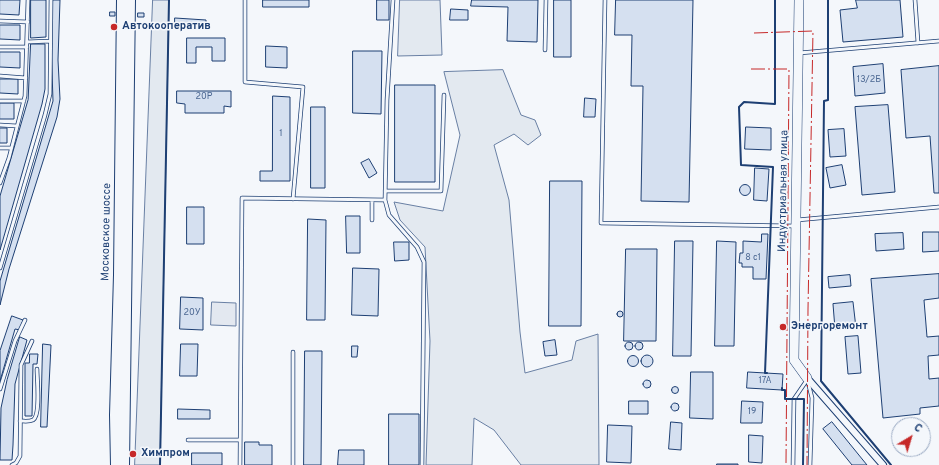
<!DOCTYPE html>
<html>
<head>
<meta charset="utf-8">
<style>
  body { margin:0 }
  #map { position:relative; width:939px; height:465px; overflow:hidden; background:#f4f7fb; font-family:Overpass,sans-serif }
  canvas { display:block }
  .north { position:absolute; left:891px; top:417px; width:40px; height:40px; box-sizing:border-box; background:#f4f7fb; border:1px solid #9eadc5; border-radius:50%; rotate:38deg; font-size:11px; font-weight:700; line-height:16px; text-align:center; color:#1d3f73 }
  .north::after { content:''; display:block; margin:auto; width:14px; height:18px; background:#c62828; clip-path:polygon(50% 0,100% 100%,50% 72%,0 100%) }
</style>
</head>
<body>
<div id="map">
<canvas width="939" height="465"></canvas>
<div class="north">С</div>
</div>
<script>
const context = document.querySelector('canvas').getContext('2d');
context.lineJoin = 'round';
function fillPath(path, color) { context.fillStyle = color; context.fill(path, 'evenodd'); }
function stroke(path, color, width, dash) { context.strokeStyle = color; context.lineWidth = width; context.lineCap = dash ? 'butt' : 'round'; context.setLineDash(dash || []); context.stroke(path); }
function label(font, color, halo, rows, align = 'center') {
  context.font = font + ' Overpass,sans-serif'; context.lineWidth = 3; context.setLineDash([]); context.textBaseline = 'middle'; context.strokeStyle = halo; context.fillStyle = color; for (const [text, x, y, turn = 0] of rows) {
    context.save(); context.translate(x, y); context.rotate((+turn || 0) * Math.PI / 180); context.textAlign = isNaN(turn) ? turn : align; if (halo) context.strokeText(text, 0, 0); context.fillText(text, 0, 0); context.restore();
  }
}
const green = new Path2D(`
  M153 0H169L160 465H135Z
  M400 0H440L442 55 398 56Z
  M503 70 521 115 535 120 541 135 528 145 514 134 494 145 509 200 520 332 525 373 572 360 576 341 598 334 599 465H521L494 430 474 418 472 465H426L430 341 425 247 400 220 394 202 443 211 460 135 444 72Z`);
fillPath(green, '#e3e9f0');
stroke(green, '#687fa3', 1);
const parking = new Path2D(`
  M212 302 236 303V326L211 325Z`);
fillPath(parking, '#e3e8f0');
stroke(parking, '#687fa3', 1);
const building = new Path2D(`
  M0 0H20L19 15 0 14Z
  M31 0H46V37L31 38Z
  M53 0H60L58 60 60 99 57 117 9 269 0 305V281L53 101 51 42Z
  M263 0H309V7H263Z
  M377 0H389V20H377Z
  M472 0H538L537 42 507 41 508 7 471 6Z
  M554 0H571V57H554Z
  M616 0H693L689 202 641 201 643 86H631L632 35H615Z
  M856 0H900L903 37 843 42 840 10 857 8Z
  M451 9 468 10V20H450Z
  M110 12H115V16H110Z
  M138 13H144V17H138Z
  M175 18 206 20V27L175 25Z
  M0 25H20V40L0 39Z
  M187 38H225V61H212V47H196V63H187Z
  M31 44H45V89L42 104 0 250V196L28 100Z
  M266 46 287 47V68L266 67Z
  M353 51H382L381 114 353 113Z
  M0 52H20V68L0 67Z
  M883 64 885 93 855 96 853 67Z
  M939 66V193H934L930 136 906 138 901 70Z
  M0 79H18V94L0 93Z
  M395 85H435V182H395Z
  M177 91H231V107L224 106V113H185V104L177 103Z
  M273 96 290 97V181H260V171H272Z
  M585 98 596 99 595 117H584Z
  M0 103H14V119H0Z
  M888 105 895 192 862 195 855 107Z
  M311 107H325V188H311Z
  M746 127 771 128V150L745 149Z
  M0 128H7V143H0Z
  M844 129 846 156 830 157 828 130Z
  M369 159 377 173 369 178 361 163Z
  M842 165 846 185 830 188 826 168Z
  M755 168 769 169 767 201 754 200Z
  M550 181H582L581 326H549Z
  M739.5 190a5.5 5.5 0 1 1 11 0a5.5 5.5 0 1 1-11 0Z
  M187 207H204V244H187Z
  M346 216H360V253H347Z
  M308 219 326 220 325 320H307Z
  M923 232H939V251L923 252Z
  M903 233 904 249 876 251 875 234Z
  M762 234H768L766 279H753V267H742V263H739L740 253H743V241L761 242Z
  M675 241H693L691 356H673Z
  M717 241 736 242 734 346H715Z
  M394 242H409V260L395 261Z
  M626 249H657L656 341H624Z
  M353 268 379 269 378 316 352 315Z
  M939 274V298L924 300 927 337 939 336V355L928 356 929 379 939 378V406L920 408V414L883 418 871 279Z
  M850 275 851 286 829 288 828 277Z
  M181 297 203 298V330L180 329Z
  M853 302 856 328 835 329 833 304Z
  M617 314a3 3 0 1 1 6 0a3 3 0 1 1-6 0Z
  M12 316 23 320 20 330 15 329 0 381V351Z
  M858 336 861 373 848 374 845 337Z
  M20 337 27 340 15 384 13 445 12 460H0L1 408 7 380Z
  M555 340 557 355 545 356 543 342Z
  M635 346a4 4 0 1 1 8 0a4 4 0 1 1-8 0Z
  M625 346a4 4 0 1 1 8 0a4 4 0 1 1-8 0Z
  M43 344 51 345 47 427H41Z
  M181 344H198L197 376H180Z
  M352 346H358L357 357H352Z
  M305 351H322L321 465H304Z
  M30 354H38L37 364H33L32 416H25V363H29Z
  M641 361a6 6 0 1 1 12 0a6 6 0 1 1-12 0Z
  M627.5 361a5.5 5.5 0 1 1 11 0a5.5 5.5 0 1 1-11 0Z
  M691 372H713V419L690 418Z
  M748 372 783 374 782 390 747 388Z
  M643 384a4 4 0 1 1 8 0a4 4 0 1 1-8 0Z
  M671.5 390a3.5 3.5 0 1 1 7 0a3.5 3.5 0 1 1-7 0Z
  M629 401H648V414H629Z
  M742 401 763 402 762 423H741Z
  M671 407a4 4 0 1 1 8 0a4 4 0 1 1-8 0Z
  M178 409 210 410V419H178Z
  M389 414H419V465H389Z
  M671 422 682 423 681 450 669 449Z
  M832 422 867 465H852L823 429Z
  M608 425 632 426 631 463 607 462Z
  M749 435 763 436 762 463 749 462Z
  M245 442H259V445H272V465H245Z
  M339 450H364V465H338Z
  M192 453H222V465H192Z
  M717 464H738V465H717Z`);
fillPath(building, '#d5e0f0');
stroke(building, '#1d3f73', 1);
const lane = new Path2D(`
  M245 0V82L303 87 293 199
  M393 0 387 100 385 200 389 215 417 247 424 262 422 465
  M605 0 601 223 794 226
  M915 0 918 43
  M0 21 28 22
  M27 42 50 41
  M0 47H27
  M545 50 546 0
  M799 53 939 41
  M0 76 26 78
  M0 101H24
  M0 125 17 126
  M0 148H11
  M0 183 9 158 25 96 28 0
  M385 191H441L444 95
  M372 220V200
  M797 220 939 207
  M0 268 45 115 50 94 51 0
  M808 382 812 398 810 465
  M0 389 15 341 25 320
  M20 421C24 421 29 422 33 420 41 415 37 379 37 369
  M188 440H240
  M12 465 16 463 20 456 21 365 32 341
  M240 465 242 198 385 200
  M293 465V352
  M793 465 794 399 807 380`);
const street = new Path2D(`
  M807 378 883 465`);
const secondary = new Path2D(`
  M799 0 794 360 807 378`);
const primary = new Path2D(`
  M116 465 115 415 119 275 122 0
  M124 465 130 0`);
stroke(lane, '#1d3f73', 4.5);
stroke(street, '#1d3f73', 8);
stroke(secondary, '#1d3f73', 10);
stroke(primary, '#1d3f73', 12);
stroke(lane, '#f4f7fb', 3);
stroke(street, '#f4f7fb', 6);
stroke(secondary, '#f4f7fb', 9);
stroke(primary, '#f4f7fb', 10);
stroke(new Path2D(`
  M828 0V100L824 101 821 381 891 465
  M767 373H765L773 167 741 165 739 107 744 102 775 104V0
  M782 388V390H785V399H804L803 465
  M160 465 169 0`), '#1d3f73', 2);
stroke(new Path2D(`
  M754 33 813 31 808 309 807 465
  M751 69H789L786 465`), '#c62828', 1, [14, 3, 2, 3]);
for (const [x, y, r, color] of [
  [114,27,4,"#c62828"],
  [783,327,4,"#c62828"],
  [133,454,4,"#c62828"]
]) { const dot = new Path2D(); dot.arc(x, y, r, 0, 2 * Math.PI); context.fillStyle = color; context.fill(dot); stroke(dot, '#f4f7fb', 1.5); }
label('9px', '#4b6792', null, [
  ["13/2Б",869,80],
  ["20Р",204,97],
  ["1",281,134],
  ["8 с1",753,258],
  ["20У",192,313],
  ["17А",765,381],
  ["19",752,412]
]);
label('bold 11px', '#1d3f73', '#f4f7fb', [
  ["Автокооператив",122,27],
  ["Энергоремонт",791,327],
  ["Химпром",141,454]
], 'left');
label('11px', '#1d3f73', '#f4f7fb', [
  ["Индустриальная улица",784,191,-89],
  ["Московское шоссе",107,232,-89]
]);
</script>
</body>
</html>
